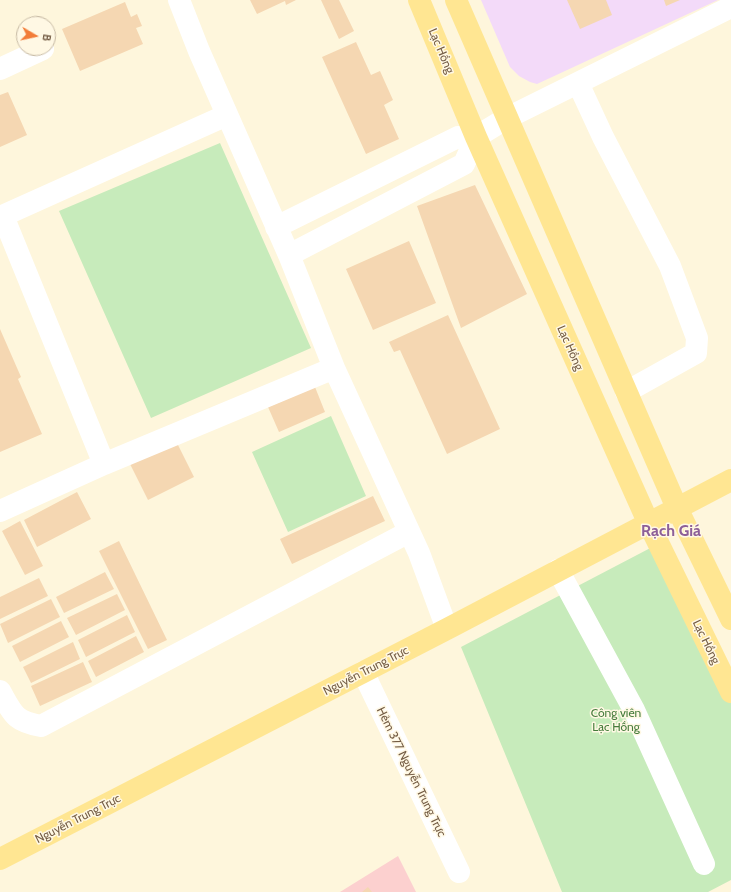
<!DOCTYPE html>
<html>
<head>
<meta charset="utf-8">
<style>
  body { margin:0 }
  #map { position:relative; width:731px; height:892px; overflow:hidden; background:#fef6dc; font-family:Cabin,sans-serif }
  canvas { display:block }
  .north { position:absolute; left:16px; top:16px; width:40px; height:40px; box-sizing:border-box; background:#fff8e4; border:1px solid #c7baa4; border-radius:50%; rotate:99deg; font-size:11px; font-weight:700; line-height:16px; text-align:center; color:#745c44 }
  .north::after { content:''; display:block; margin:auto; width:14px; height:18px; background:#f27c38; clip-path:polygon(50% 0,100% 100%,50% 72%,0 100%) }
</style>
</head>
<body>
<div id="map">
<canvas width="731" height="892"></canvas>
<div class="north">B</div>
</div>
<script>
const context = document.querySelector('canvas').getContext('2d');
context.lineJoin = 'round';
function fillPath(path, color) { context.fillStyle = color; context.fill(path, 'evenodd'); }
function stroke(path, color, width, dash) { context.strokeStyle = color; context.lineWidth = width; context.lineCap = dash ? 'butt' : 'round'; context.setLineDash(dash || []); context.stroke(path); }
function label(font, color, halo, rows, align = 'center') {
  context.font = font + ' Cabin,sans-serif'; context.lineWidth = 3; context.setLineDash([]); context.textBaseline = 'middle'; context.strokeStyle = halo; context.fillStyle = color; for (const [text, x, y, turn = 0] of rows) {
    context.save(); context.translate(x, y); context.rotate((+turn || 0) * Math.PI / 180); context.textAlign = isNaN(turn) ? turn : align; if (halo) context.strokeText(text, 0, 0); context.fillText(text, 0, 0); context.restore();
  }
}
fillPath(new Path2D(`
  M481 0H718L537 84 530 82 519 76 510 67Z`), '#f3daf9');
fillPath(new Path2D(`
  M398 856 416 892H340Z`), '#fcd0cf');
fillPath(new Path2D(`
  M220 143 311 348 151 418 59 211Z
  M331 416 366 496 288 532 252 452Z
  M658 544 731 692V880L708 892H562L461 647Z`), '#c7ebbb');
fillPath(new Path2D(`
  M250 0H296L286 5 285 1 257 14Z
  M321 0H339L354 31 339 39Z
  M567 0H606L612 15 580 29Z
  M664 0H680L666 6Z
  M125 2 131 17 137 14 142 26 136 28 143 44 80 71 62 29Z
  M356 42 371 75 380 71 393 100 384 105 399 139 366 154 322 57Z
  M8 92 27 135 0 147V95Z
  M475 185 527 294 461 328 417 206Z
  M409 241 436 303 373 330 346 269Z
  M448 315 500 429 447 454 400 350 394 352 389 342Z
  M0 329 21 377 18 379 42 434 0 452Z
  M315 387 325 412 279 432 268 407Z
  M176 441 194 477 148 500 130 464Z
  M77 492 91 519 37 547 24 520Z
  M373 496 385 521 292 564 280 539Z
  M20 521 43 566 25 575 2 531Z
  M119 541 167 640 148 649 99 551Z
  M105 572 114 589 64 613 56 597Z
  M39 578 48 596 0 619V597Z
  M117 594 125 610 76 635 67 618Z
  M51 599 60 617 8 643 0 624Z
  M127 615 135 632 86 657 78 640Z
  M61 621 69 637 20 662 12 646Z
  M136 636 144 652 96 677 88 661Z
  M73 642 80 659 31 683 23 667Z
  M83 662 92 682 40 706 31 686Z
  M368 887 372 892H362Z`), '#f5d7b2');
stroke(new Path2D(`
  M179 0 199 51 289 255 334 368 419 553 447 629
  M0 69 43 49
  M578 83 603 137 670 266 697 338 696 353 626 392
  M3 216 104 464
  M0 217 227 115
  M276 227 458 137H476L507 118 731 7
  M289 255 464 164 476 137
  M0 511 104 464 334 368
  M558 570 634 710 704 864
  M363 672 459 872
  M0 691C13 714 14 721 41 726L409 532`), '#fff', 22);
stroke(new Path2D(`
  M419 0 476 137 648 522 731 692
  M456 0 677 508 731 619
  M0 859 447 629 731 480`), '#ffe692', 22);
label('12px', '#745c44', '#fff8e4', [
  ["Lạc Hồng",441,51,67],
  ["Lạc Hồng",570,348,66],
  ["Lạc Hồng",706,642,64],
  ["Nguyễn Trung Trực",366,671,-27],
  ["Hẻm 377 Nguyễn Trung Trực",411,772,64],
  ["Nguyễn Trung Trực",78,819,-27]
]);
label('12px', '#457b3b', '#fff8e4', [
  ["Công viên",616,713],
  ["Lạc Hồng",616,727]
]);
label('bold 16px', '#8d5f98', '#fff8e4', [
  ["Rạch Giá",671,531]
]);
</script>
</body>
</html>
